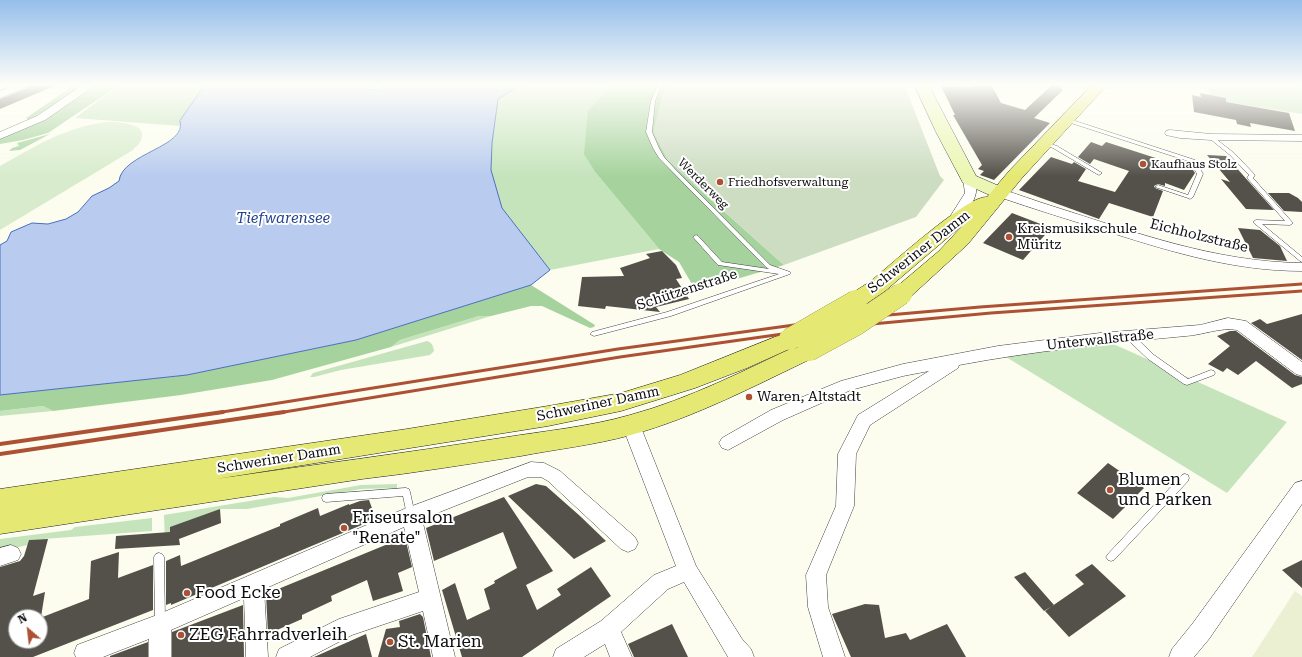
<!DOCTYPE html>
<html>
<head>
<meta charset="utf-8">
<style>
  body { margin:0 }
  #map { position:relative; width:1302px; height:657px; overflow:hidden; background:#fcfdef; font-family:"Roboto Serif",serif }
  canvas { display:block }
  .north { position:absolute; left:8px; top:609px; width:40px; height:40px; box-sizing:border-box; background:#fff; border:1px solid #9e9e9e; border-radius:50%; rotate:332deg; font-size:11px; font-weight:700; line-height:16px; text-align:center; color:#0d0d0d }
  .north::after { content:''; display:block; margin:auto; width:14px; height:18px; background:#ad5135; clip-path:polygon(50% 0,100% 100%,50% 72%,0 100%) }
</style>
</head>
<body>
<div id="map">
<canvas width="1302" height="657"></canvas>
<div class="north">N</div>
</div>
<script>
const context = document.querySelector('canvas').getContext('2d');
context.lineJoin = 'round';
function fillPath(path, color) { context.fillStyle = color; context.fill(path, 'evenodd'); }
function stroke(path, color, width, dash) { context.strokeStyle = color; context.lineWidth = width; context.lineCap = dash ? 'butt' : 'round'; context.setLineDash(dash || []); context.stroke(path); }
function label(font, color, halo, rows, align = 'center') {
  context.font = font + ' "Roboto Serif",serif'; context.lineWidth = 4; context.setLineDash([]); context.textBaseline = 'middle'; context.strokeStyle = halo; context.fillStyle = color; for (const [text, x, y, turn = 0] of rows) {
    context.save(); context.translate(x, y); context.rotate((+turn || 0) * Math.PI / 180); context.textAlign = isNaN(turn) ? turn : align; if (halo) context.strokeText(text, 0, 0); context.fillText(text, 0, 0); context.restore();
  }
}
fillPath(new Path2D(`
  M1295 591 1302 596V657H1252Z`), '#eaf0d1');
fillPath(new Path2D(`
  M121 84H206L180 121 181 126 75 118Z
  M523 84H612L602 96 596 173 659 249 550 270 502 208 491 170 492 143 498 99Z
  M1192 84H1302V114L1226 102V98L1209 95 1210 91 1202 89V86Z
  M479 316H491L391 347 400 340Z
  M1100 338 1287 422 1227 493 998 352Z
  M427 341C432 343 433 345 434 351L430 355 341 370 314 377H310L313 373Z
  M43 406 53 411 0 416V411Z
  M397 484V488L361 489 247 509H220L171 542 165 543 164 515 274 497 288 498 361 485Z
  M152 518V531L30 540 28 545 0 551V539L71 530 75 527Z`), '#c5e4bc');
fillPath(new Path2D(`
  M70 84H121L48 133 23 140 0 144V138L33 124 26 118 67 90Z
  M612 84H667L664 90 667 159 699 189 784 265 696 291 679 262 659 249 596 173 584 154 588 111Z
  M50 134 20 150 9 151 12 148 19 146 17 143Z
  M531 285 595 325 594 327 590 328 542 306H531L491 316H479L400 340 391 347 272 380 181 395 53 411 43 406 0 411V395L187 375 356 340Z`), '#a6d39d');
fillPath(new Path2D(`
  M667 84H904L940 176 944 180 916 217 784 265 699 189 667 159 653 132 664 90Z`), '#cdddc2');
fillPath(new Path2D(`
  M108 122C117 122 149 123 141 140 140 144 135 147 133 150L0 230V166C36 146 67 126 108 122Z`), '#d8eccd');
const water = new Path2D(`
  M206 84H375L369 89 378 90 384 86 399 87 409 84H523L498 99 492 143 491 170 502 208 550 270 531 285 356 340 187 375 0 395V245L7 241 11 232 32 223 48 224 66 219 78 212 92 196 109 188 119 181C122 153 188 147 180 121Z`);
fillPath(water, '#b9ccef');
stroke(water, '#486ebe', 1);
fillPath(new Path2D(`
  M32 84H59L0 109V99L30 87Z
  M971 84H991L1001 103 1025 110 1053 84H1057L1063 90 1034 118 1050 123 994 180 980 175 984 171 978 169 982 165 953 115H955L941 86 972 87Z
  M1200 93 1226 98V102L1289 113 1295 131 1250 123 1251 127 1237 124 1236 120 1194 112 1192 95 1201 97Z
  M1091 142 1102 146 1106 142 1193 170 1195 173 1184 190 1165 183V186L1158 184 1154 186 1155 188 1163 191 1153 217 1109 203 1099 219 1019 190 1051 157 1072 164 1074 162 1086 169 1078 181 1115 192 1129 171 1094 159 1090 164 1078 157Z
  M1207 155 1226 156 1274 210 1246 209 1221 179 1230 182Z
  M1268 193H1289L1298 198 1302 202V212L1284 211Z
  M1012 213 1051 228 1023 260 983 243Z
  M1238 228 1260 230 1280 246 1287 261 1253 258Z
  M662 251 676 265 682 278 676 279 689 299 656 307 660 312 606 306 605 309 578 306 582 277 624 276 620 268 650 258 646 254Z
  M1302 314V360L1251 323 1260 319 1267 324Z
  M1230 331H1236L1295 375 1302 377V384L1292 388 1256 361 1238 375 1227 368 1223 372 1208 364 1230 346 1217 336Z
  M1108 463 1144 488 1113 519 1077 493Z
  M536 484 546 486 580 516 606 541 574 559 508 496Z
  M504 497 553 571 526 585 537 610 561 595 557 589 591 567 611 596 522 657H462L442 590 455 583 467 620 490 609 484 589 495 583 494 581 517 568 503 532 434 561 426 528Z
  M369 500 376 519 171 605V603L166 605V561L180 555 181 566 280 526V524L318 508 320 516 349 504V505L360 501Z
  M220 509 221 523 179 539 180 545 115 549 116 536 170 532V527Z
  M405 537 412 567 398 573 403 591 373 601 367 580 331 596 332 601 302 615V619L268 634 266 594Z
  M48 539 33 596 45 592 41 617H16V641H40V618L89 599 91 561 119 552 118 578 153 565V610L33 657H0V567L20 561 24 556 29 540Z
  M1302 560V588L1282 570Z
  M1092 564 1126 596 1069 637 1045 611 1084 584 1075 575Z
  M1025 572 1054 605 1044 611 1014 577Z
  M865 604 879 605 885 638 906 633 910 640 947 624 966 657H851L832 614Z
  M243 605 244 657H172V632Z
  M420 614 423 617 431 657H378L386 629 400 627 399 621Z
  M672 624 688 657H634L628 644Z
  M366 634 372 657H313H314Z
  M148 642V657H110V656Z`), '#54514a');
const service = new Path2D(`
  M658 84H662L655 101 652 132 659 148 664 157 675 169 770 265 790 272 791 273 790 274 671 316 594 336 590 334 592 332 667 312 779 274 718 265 693 237 696 235 698 236 722 262 769 269 766 267 659 158 653 148 646 132 651 101Z
  M1065 119H1069L1195 160 1203 174 1193 197 1190 199 1188 198 1155 187 1158 185 1188 195 1197 174 1191 162 1065 121Z
  M1211 135 1234 153 1254 174 1255 175 1253 178 1292 222 1293 223 1290 225 1262 224 1302 257V262L1300 261 1254 223 1253 222 1256 220 1285 221 1248 179 1247 178 1249 175 1230 155 1209 138 1208 137Z
  M1045 142 1057 146 1102 173 1099 175 1097 174 1053 148 1043 145 1042 144Z
  M1126 334H1132L1154 355 1188 379 1211 370 1214 371 1215 373 1214 375 1187 385 1184 384 1148 359 1126 338 1125 336Z
  M1185 474 1188 475 1189 478 1188 481 1114 560 1111 561 1108 560 1106 557 1108 554 1182 475Z
  M406 488 409 489 410 492 415 515 414 518 411 519 408 518 407 515 403 496 326 502 323 501 322 498 323 495 326 494Z
  M159 553 162 554 164 557 165 623 164 626 160 628 156 626 155 623 154 557 156 554Z`);
const minor = new Path2D(`
  M17 84H31L29 86 0 98V91Z
  M84 84H94L90 89 45 120 0 139V132L37 116Z
  M1170 130 1211 134 1302 135V141L1211 140 1180 138 1166 135 1165 133 1166 131Z
  M969 175 973 176C984 194 966 212 957 226H947L946 223 965 193 963 179 965 176Z
  M1000 189C1018 194 1035 201 1052 206 1134 232 1215 262 1302 263V271C1236 271 1175 253 1112 233 1073 221 1034 209 996 196L994 193 996 190Z
  M1228 318 1246 321 1302 362V376L1296 374 1237 330C1220 327 1203 335 1186 336 1110 343 1034 351 959 365L958 368 870 425 856 454 854 506 826 575 828 607 845 657H823L808 607 806 575 836 506 838 454 858 415 929 371 903 376 851 390 783 420 728 450 722 448 719 443 722 438 771 410 841 381 903 364 998 346 1100 333 1200 325Z
  M631 418 637 420 640 425 696 566 742 639 751 649 754 657H728L684 582 668 589 621 632 632 657H610L605 644 584 657H553L556 649 601 621 654 575 676 566 622 425 625 420Z
  M531 462 544 463 560 471 635 537 638 543 635 549 628 552 621 549 548 481 541 477H528L422 519 455 657H433L423 611 352 635 310 657H276L279 649 339 619 419 592 404 527 264 589 268 657H246L244 598 171 630V657H149V639L103 657H76L74 653 77 645 157 615 404 509Z
  M1302 481V504L1209 639 1194 657H1169L1172 649 1193 623 1295 483Z
  M11 545 18 548 21 554 18 560 0 566V548Z`);
const secondary = new Path2D(`
  M914 84H928L976 176 1006 189 1008 193 1006 197 1000 198 994 197 963 183 936 132Z`);
const primary = new Path2D(`
  M1093 84H1108L1022 178 968 244 908 299 901 301 894 299 891 294 894 289 939 251 966 222 885 291 863 306 856 308 849 306 845 301C851 292 863 287 872 280 891 265 967 195 987 197L1010 170Z
  M790 331 798 333 801 339 798 345 747 368 695 388 621 411 548 426 216 479C311 465 406 453 501 438 544 431 588 427 630 415 689 399 745 370 801 344L809 342 817 344 820 350 817 356C756 385 696 417 631 435 595 445 557 449 521 456 468 464 415 473 362 479L0 534V489L407 429 548 406 621 393 680 375Z`);
stroke(service, '#404040', 1);
stroke(minor, '#404040', 1);
stroke(secondary, '#2f2f2f', 1);
stroke(primary, '#1e1e1e', 1);
fillPath(service, '#fff');
fillPath(minor, '#fff');
fillPath(secondary, '#eaf6b1');
fillPath(primary, '#e5e973');
stroke(new Path2D(`
  M216 413 618 349 831 320 980 307 1302 284
  M278 413 620 357 818 329 991 313 1302 291`), '#ad5135', 3);
stroke(new Path2D(`
  M0 444 223 412
  M0 454 284 412`), '#ad5135', 4);
const primaryBridge = new Path2D(`
  M790 339 856 301
  M809 350 857 324 901 294`);
stroke(primaryBridge, '#1e1e1e', 22, []);
stroke(primaryBridge, '#e5e973', 22);
const sky = context.createLinearGradient(0, 0, 0, 176);
sky.addColorStop(0, '#95beeb');
sky.addColorStop(0.48, '#fefef8');
sky.addColorStop(1, '#fefef800');
context.fillStyle = sky;
context.fillRect(0, 0, 1302, 176);
for (const [x, y, r, color] of [
  [1143,164,4,"#ad5135"],
  [720,182,4,"#ad5135"],
  [1009,237,4,"#ad5135"],
  [749,397,4,"#ad5135"],
  [1110,490,4,"#ad5135"],
  [344,528,4,"#ad5135"],
  [187,593,4,"#ad5135"],
  [181,635,4,"#ad5135"],
  [390,642,4,"#ad5135"]
]) { const dot = new Path2D(); dot.arc(x, y, r, 0, 2 * Math.PI); context.fillStyle = color; context.fill(dot); stroke(dot, '#fff', 1.5); }
label('12px', '#0d0d0d', '#fff', [
  ["Kaufhaus Stolz",1151,164],
  ["Friedhofsverwaltung",728,182]
], 'left');
label('12px', '#0d0d0d', '#fff', [
  ["Werderweg",703,184,45]
]);
label('14px', '#0d0d0d', '#fff', [
  ["Kreismusikschule",1017,229],
  ["Müritz",1017,245],
  ["Waren, Altstadt",757,397]
], 'left');
label('14px', '#0d0d0d', '#fff', [
  ["Eichholzstraße",1199,236,14],
  ["Schweriner Damm",919,252,-38],
  ["Schützenstraße",687,290,-18],
  ["Unterwallstraße",1100,340,-6],
  ["Schweriner Damm",598,404,-12],
  ["Schweriner Damm",279,459,-9]
]);
label('italic 15px', '#244390', '#fff', [
  ["Tiefwarensee",283,219]
]);
label('17px', '#0d0d0d', '#fff', [
  ["Blumen",1118,480],
  ["und Parken",1118,500],
  ["Friseursalon",352,518],
  ["\"Renate\"",352,538],
  ["Food Ecke",195,593],
  ["ZEG Fahrradverleih",189,635],
  ["St. Marien",398,642]
], 'left');
</script>
</body>
</html>
